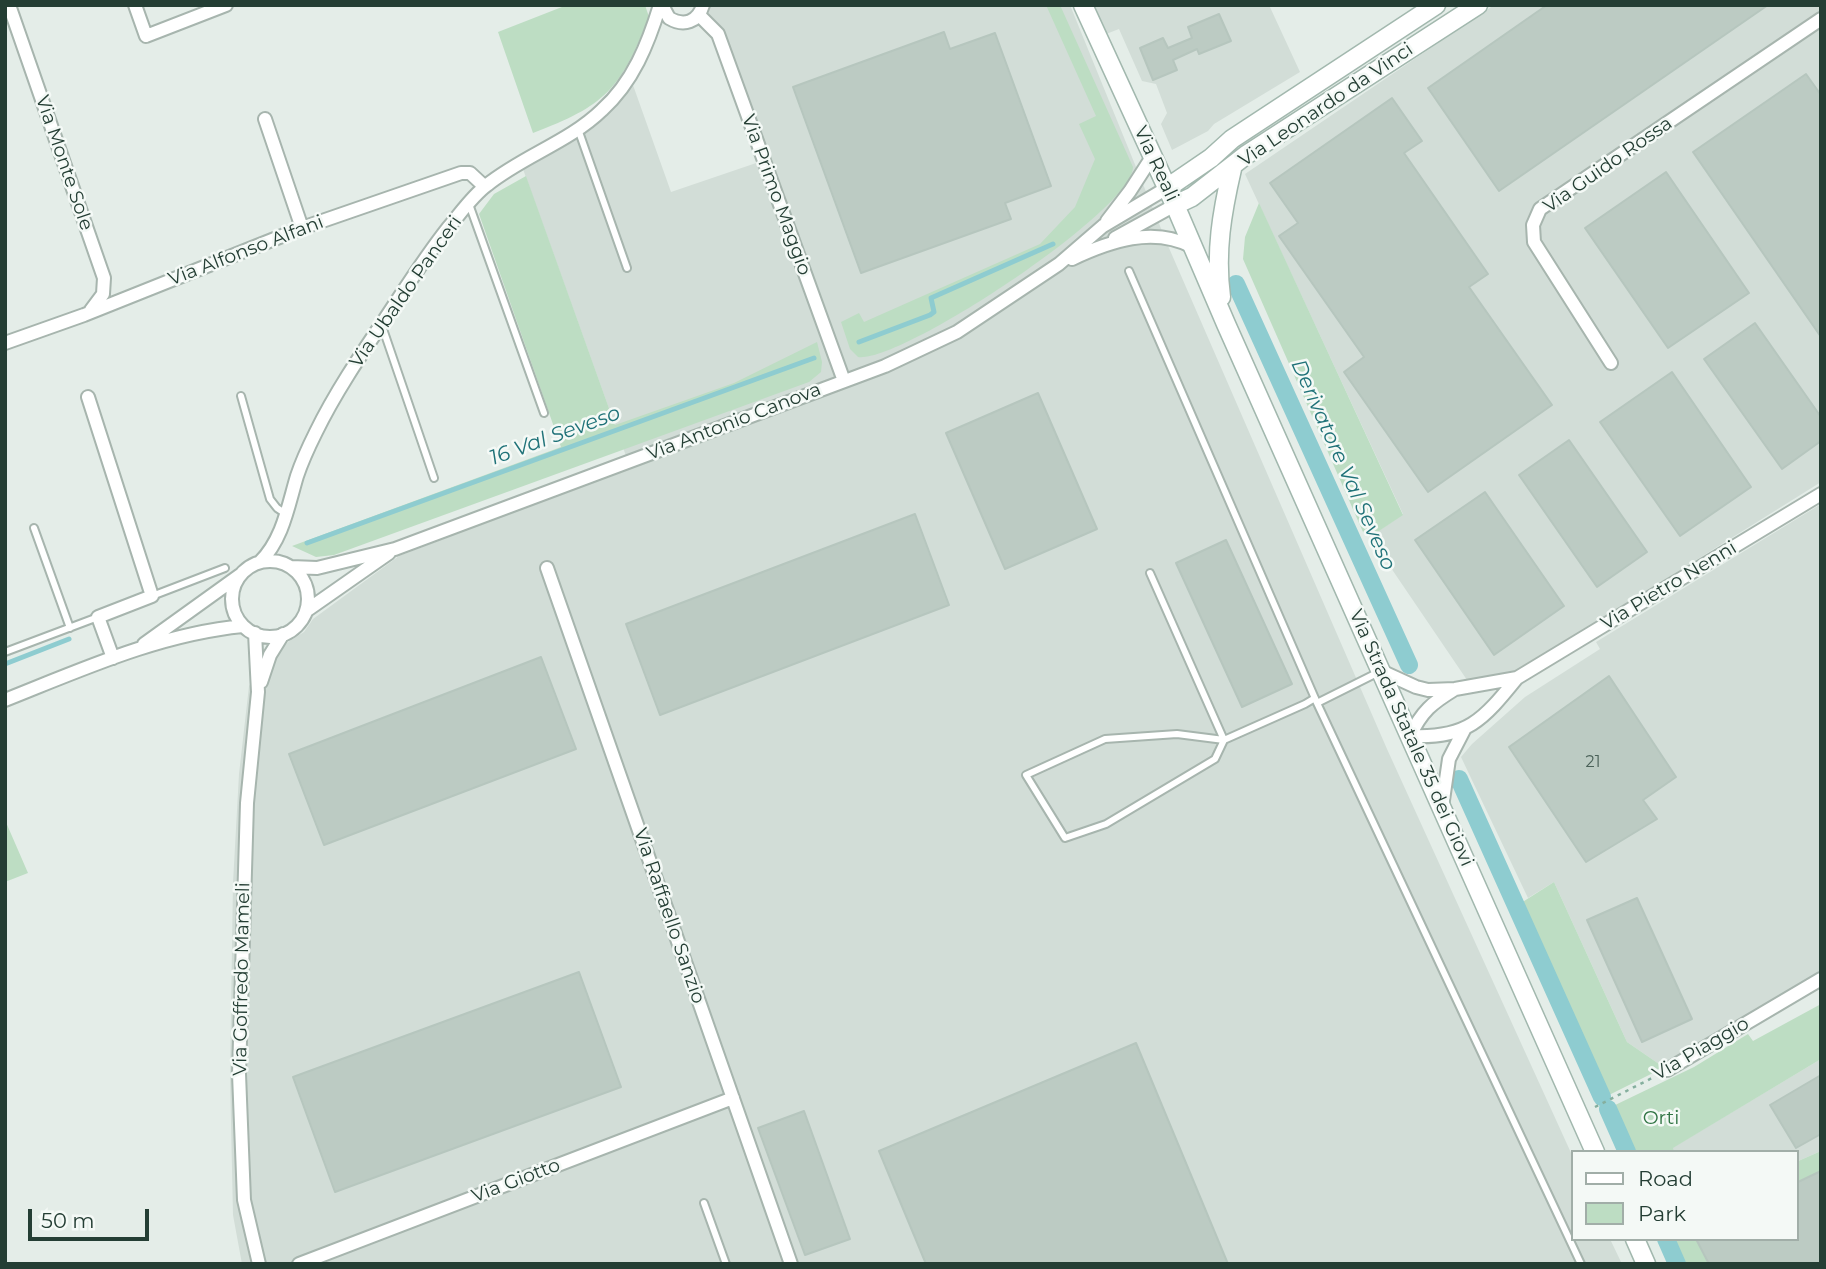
<!DOCTYPE html>
<html>
<head>
<meta charset="utf-8">
<style>
  body { margin:0 }
  #map { position:relative; width:1826px; height:1269px; overflow:hidden; background:#e4ede8; font-family:Montserrat,sans-serif }
  canvas { display:block }
  .frame { position:absolute; inset:0; border:7px solid #243e34; pointer-events:none }
  .legend { position:absolute; left:1571px; top:1150px; width:228px; height:91px; box-sizing:border-box; background:#f4f9f6; border:2px solid #a1aea8; margin:0; padding:9px 12px; list-style:none; font-size:21px; color:#243e34 }
  .legend li { display:flex; align-items:center; gap:14px; height:35px }
  .legend b { width:35px; border:2px solid #a1aea8 }
  .scale { position:absolute; left:28px; top:1209px; width:121px; height:32px; box-sizing:border-box; border:4px solid #243e34; border-top:0; padding-left:9px; font-size:21px; line-height:24px; white-space:nowrap; color:#243e34; -webkit-text-stroke:5px #f4f9f6; paint-order:stroke }
</style>
</head>
<body>
<div id="map">
<canvas width="1826" height="1269"></canvas>
<div class="frame"></div>
<ul class="legend">
<li><b style="height:9px;background:#fff"></b>Road</li>
<li><b style="height:19px;background:#bdddc3"></b>Park</li>
</ul>
<div class="scale">50 m</div>
</div>
<script>
const context = document.querySelector('canvas').getContext('2d');
context.lineJoin = 'round';
function fillPath(path, color) { context.fillStyle = color; context.fill(path, 'evenodd'); }
function stroke(path, color, width, dash) { context.strokeStyle = color; context.lineWidth = width; context.lineCap = dash ? 'butt' : 'round'; context.setLineDash(dash || []); context.stroke(path); }
function label(font, color, halo, rows, align = 'center') {
  context.font = font + ' Montserrat,sans-serif'; context.lineWidth = 5; context.setLineDash([]); context.textBaseline = 'middle'; context.strokeStyle = halo; context.fillStyle = color; for (const [text, x, y, turn = 0] of rows) {
    context.save(); context.translate(x, y); context.rotate((+turn || 0) * Math.PI / 180); context.textAlign = isNaN(turn) ? turn : align; if (halo) context.strokeText(text, 0, 0); context.fillText(text, 0, 0); context.restore();
  }
}
fillPath(new Path2D(`
  M705 5H1070L1169 248 1387 749 1572 1155V1239H1610L1622 1264H242L233 1215 230 1076 233 883 239 774 249 686 288 642 304 632 313 619 399 556 630 467 519 158 577 125 601 107 628 71 671 192 765 160 720 32 700 16Z
  M1086 5H1269L1300 72 1214 124 1208 131 1172 150 1161 124 1167 113 1156 84 1142 81 1119 29 1101 36Z
  M1494 5H1821V482L1517 672 1467 680 1370 537 1403 514 1245 174Z
  M1821 504V974L1662 1066 1627 1042 1554 882 1528 898 1461 757 1472 744 1525 697 1600 649 1596 642Z
  M1821 1059V1151L1796 1162V1152H1674L1672 1148Z`), '#d2ddd7');
fillPath(new Path2D(`
  M567 5H645L649 17C621 89 605 106 533 133L498 32Z
  M1046 5H1060L1133 167C1133 210 900 364 858 357L850 349 841 322 859 313 864 322 1040 244 1075 207 1095 159 1079 124 1096 116Z
  M526 176 615 425 734 383 817 342 822 362 821 372 809 382 334 555 316 557 292 546 561 447 479 214 494 194Z
  M1259 203 1403 515 1370 537 1363 532 1243 259 1245 237Z
  M5 820 28 873 5 882Z
  M1554 882 1627 1042 1662 1066 1655 1072 1607 1096 1521 903Z
  M1821 1004V1059L1673 1148 1674 1152H1631L1611 1107 1694 1067 1748 1034 1753 1041Z
  M1821 1151V1264H1681L1670 1239H1796V1162Z`), '#bdddc3');
stroke(new Path2D(`
  M859 342 930 315 934 312 931 298 1053 244
  M307 543 814 358
  M5 664 69 639`), '#8eccd0', 5);
stroke(new Path2D(`
  M1236 284 1409 665
  M1459 779 1602 1097
  M1608 1109 1627 1152
  M1666 1239 1677 1264`), '#8eccd0', 18);
const building = new Path2D(`
  M1547 5H1768L1499 191 1428 88Z
  M1219 14 1231 41 1199 54 1197 49 1173 60 1177 70 1153 80 1140 48 1163 38 1168 48 1192 38 1188 27Z
  M944 32 950 49 995 33 1051 186 1005 203 1011 219 861 273 793 87Z
  M1806 74 1821 95V337L1693 152Z
  M1392 98 1422 141 1404 153 1488 274 1469 287 1552 405 1428 492 1344 372 1364 357 1279 236 1298 223 1270 183Z
  M1666 172 1749 293 1668 348 1585 228Z
  M1755 323 1821 417V441L1782 469 1704 359Z
  M1672 372 1751 487 1680 536 1600 422Z
  M1038 393 1097 529 1005 569 946 433Z
  M1569 440 1647 552 1597 587 1519 475Z
  M1485 492 1564 606 1494 655 1415 540Z
  M915 514 949 605 660 715 626 624Z
  M1226 540 1292 684 1242 707 1176 563Z
  M541 657 576 749 324 845 289 754Z
  M1609 676 1676 777 1643 800 1657 819 1586 862 1509 747Z
  M1637 898 1692 1019 1642 1042 1587 920Z
  M579 972 621 1087 335 1192 293 1077Z
  M1136 1043 1228 1264H926L879 1151Z
  M1821 1075V1134L1796 1148 1770 1105Z
  M804 1111 850 1239 805 1255 758 1128Z
  M1821 1171V1264H1709L1696 1239H1796V1183Z`);
fillPath(building, '#bccbc3');
stroke(building, '#b6c6be', 2);
const lane = new Path2D(`
  M578 129 627 268
  M469 204 544 413
  M1129 271 1317 703 1581 1264
  M382 326 434 478
  M241 396 270 499 277 508 286 514
  M34 528 70 628
  M1150 573 1224 740 1177 734 1105 739 1026 775 1065 838 1106 824 1215 759 1224 740 1305 704 1315 698
  M152 596 225 568
  M5 652 98 617
  M1317 703 1379 672
  M704 1203 726 1264`);
const street = new Path2D(`
  M9 5 104 278 103 294 91 310
  M135 5 146 36 226 5
  M662 5 669 18C684 27 698 22 703 5
  M699 15 718 34 844 381
  M265 119 302 228
  M1107 221 1130 191 1152 157
  M1115 238 1175 205
  M1072 259C1110 241 1153 226 1193 247
  M5 343 84 315 302 228 461 173H470L484 186
  M1611 363 1534 242 1533 225 1540 209 1821 19
  M88 397 152 596 98 617 113 658
  M232 599a38 38 0 1 1 76 0a38 38 0 1 1-76 0Z
  M260 562C283 539 288 506 297 476 302 461 309 446 316 432 335 393 360 356 385 319 405 289 425 257 448 228 460 214 472 196 487 185 523 156 569 142 602 110 633 82 648 44 660 5
  M291 567 317 568 395 549 885 366 957 332 1059 264 1103 226 1167 188
  M547 568 791 1264
  M306 611 389 553
  M255 633 258 692 247 803 239 1074 244 1200 259 1264
  M144 644 240 575
  M1381 671 1416 687 1428 690 1455 689 1517 678
  M261 682 270 655 283 634
  M1455 689C1432 703 1422 711 1410 736 1467 739 1483 720 1517 678L1821 494
  M5 700C83 669 160 634 243 626
  M1442 807 1449 759 1464 730
  M1667 1070 1821 979
  M299 1264 733 1098`);
const secondary = new Path2D(`
  M1083 5 1175 205 1226 324 1595 1152
  M1167 188 1211 158 1232 139 1436 5
  M1175 205 1192 197 1246 155 1478 5
  M1221 297C1215 252 1222 212 1232 169
  M1635 1239 1646 1264`);
stroke(lane, '#a7b5ae', 10);
stroke(street, '#a7b5ae', 16);
stroke(secondary, '#a2b8ae', 21);
stroke(new Path2D(`
  M1595 1107 1654 1077`), '#85af9e', 2.5, [3.5, 5]);
stroke(lane, '#fff', 6);
stroke(street, '#fff', 12);
stroke(secondary, '#fff', 18);
label('16px', '#4a6158', null, [
  ["21",1593,762]
]);
label('19px', '#243e34', '#f4f9f6', [
  ["Via Leonardo da Vinci",1326,105,-34],
  ["Via Monte Sole",64,163,71],
  ["Via Reali",1156,164,65],
  ["Via Guido Rossa",1608,165,-35],
  ["Via Primo Maggio",776,195,70],
  ["Via Alfonso Alfani",246,251,-21],
  ["Via Ubaldo Panceri",406,292,-55],
  ["Via Antonio Canova",734,422,-21],
  ["Via Pietro Nenni",1669,586,-31],
  ["Via Strada Statale 35 dei Giovi",1411,738,66],
  ["Via Raffaello Sanzio",669,916,71],
  ["Via Goffredo Mameli",242,979,-89],
  ["Via Piaggio",1701,1049,-30],
  ["Via Giotto",516,1181,-21]
]);
label('19px', '#2f7443', '#f4f9f6', [
  ["Orti",1661,1118]
]);
label('italic 21px', '#1f7278', '#f4f9f6', [
  ["16 Val Seveso",555,436,-20],
  ["Derivatore Val Seveso",1343,465,66]
]);
</script>
</body>
</html>
